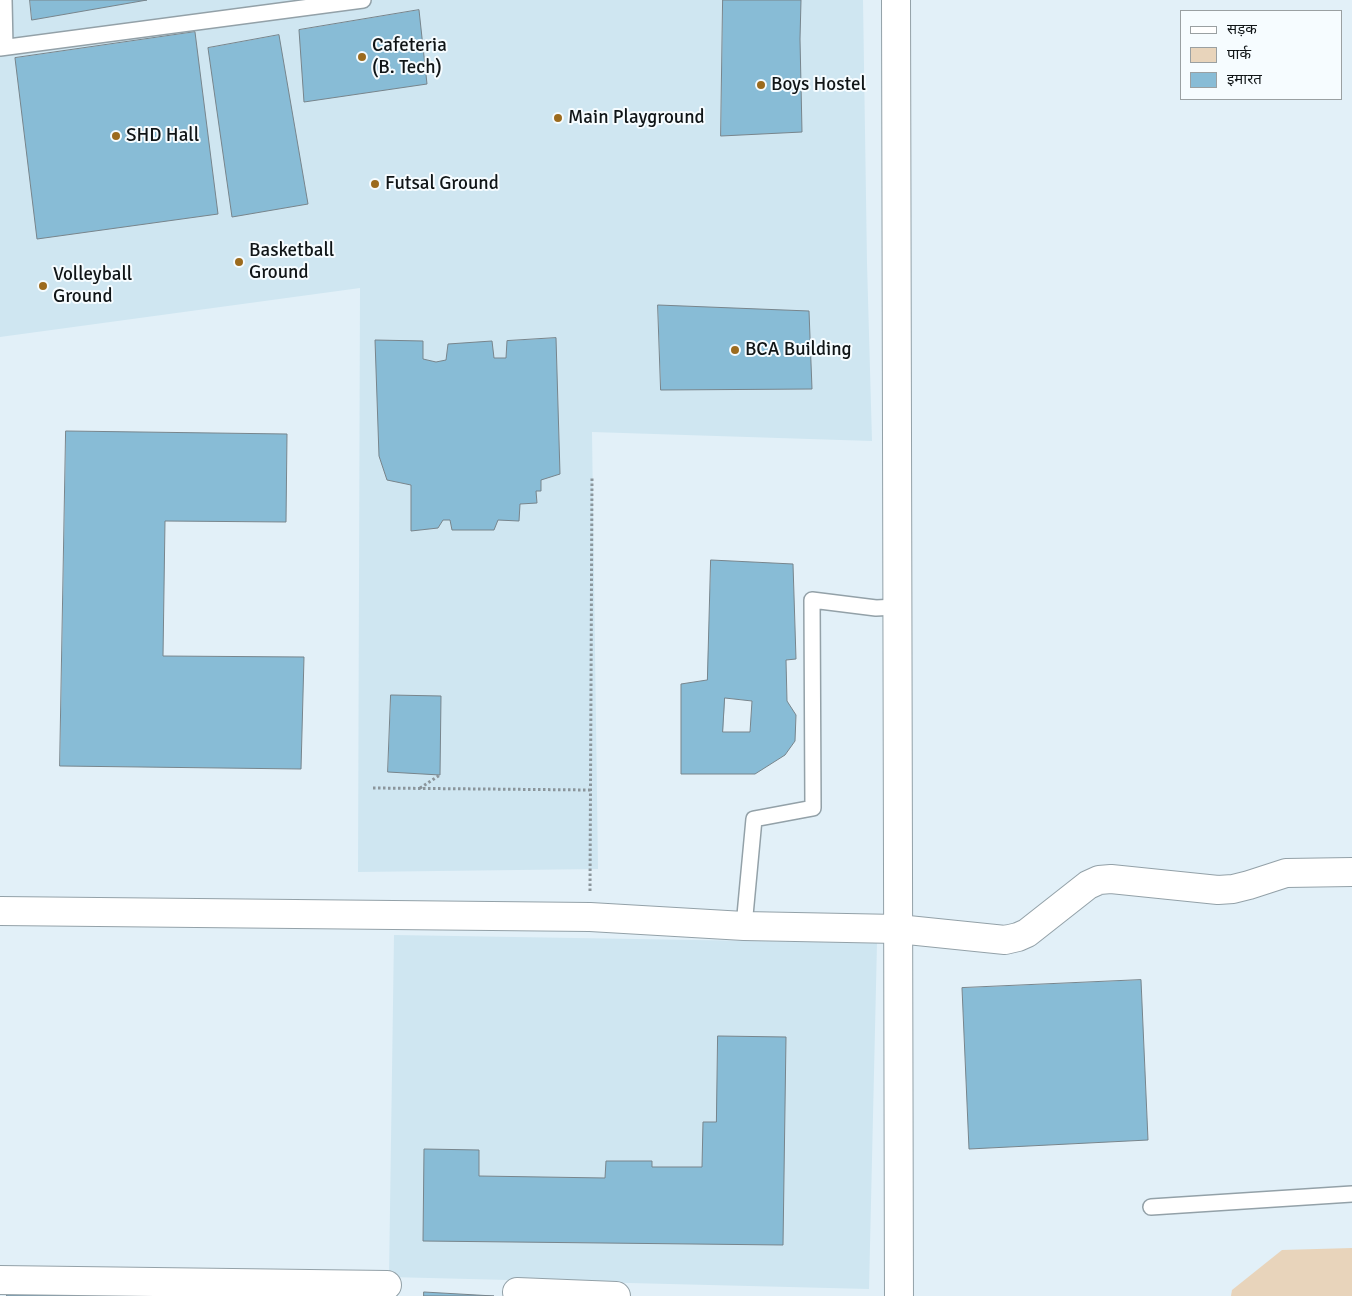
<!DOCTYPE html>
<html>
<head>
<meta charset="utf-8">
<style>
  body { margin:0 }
  #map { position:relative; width:1352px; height:1296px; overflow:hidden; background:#e2f0f8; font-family:Signika,"Noto Sans Devanagari",sans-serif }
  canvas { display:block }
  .legend { position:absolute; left:1180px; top:10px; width:162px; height:90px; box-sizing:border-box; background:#f6fcff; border:1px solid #9aa0a2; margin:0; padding:6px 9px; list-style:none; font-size:15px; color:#101517 }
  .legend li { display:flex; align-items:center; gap:10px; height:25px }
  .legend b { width:25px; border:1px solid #9aa0a2 }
</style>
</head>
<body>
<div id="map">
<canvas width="1352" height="1296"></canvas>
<ul class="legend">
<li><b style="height:6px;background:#fff"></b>सड़क</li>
<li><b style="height:14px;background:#e8d4bb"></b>पार्क</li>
<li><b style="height:14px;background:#88bcd6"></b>इमारत</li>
</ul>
</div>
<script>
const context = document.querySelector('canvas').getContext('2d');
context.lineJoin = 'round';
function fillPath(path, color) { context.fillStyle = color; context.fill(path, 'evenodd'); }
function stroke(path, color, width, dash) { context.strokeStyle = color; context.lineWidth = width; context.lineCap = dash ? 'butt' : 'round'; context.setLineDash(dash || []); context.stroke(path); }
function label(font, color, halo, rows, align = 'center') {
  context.font = font + ' Signika,sans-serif'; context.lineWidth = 4; context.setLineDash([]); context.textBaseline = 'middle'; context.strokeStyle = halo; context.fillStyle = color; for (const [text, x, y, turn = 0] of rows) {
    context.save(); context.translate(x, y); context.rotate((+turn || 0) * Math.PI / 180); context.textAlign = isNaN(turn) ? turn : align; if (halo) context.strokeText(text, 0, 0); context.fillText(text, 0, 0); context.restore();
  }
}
fillPath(new Path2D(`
  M0 0H863L867 263 872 441 592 432 598 869 358 872 360 288 0 337Z
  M394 935 877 943 869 1289 389 1277Z`), '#cfe6f1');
fillPath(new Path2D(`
  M1352 1248V1296H1231L1232 1290 1282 1250Z`), '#e8d4bb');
const building = new Path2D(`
  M30 0H147L32 20Z
  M723 0H801L800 39 802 132 721 136Z
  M419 10 427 84 304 102 299 30Z
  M195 32 218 214 37 239 15 58Z
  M279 35 308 204 232 217 208 48Z
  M658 305 809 311 812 389 661 390Z
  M556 338 560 474 541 480V491H536L537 503 520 504 519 521 498 520 494 530H452L450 520H443L438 528 411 531V485L387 480 379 456 375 340 423 341V359L436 362 446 360 448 344 492 341 494 358H506L507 341Z
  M66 431 287 434 286 522 165 521 163 656 304 657 301 769 60 766Z
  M711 560 793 564 796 659 786 660 787 701 796 715 795 741 785 755 755 774H681V684L707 680ZM725 698 752 701 750 732H723Z
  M391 695 441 696 440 775 388 772Z
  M1141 980 1148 1140 969 1149 962 988Z
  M718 1036 786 1037 783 1245 423 1241 424 1149 479 1150V1176L605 1178 606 1161H652V1167H702L703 1122H716Z
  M7 1291H94V1296H7Z
  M424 1292 494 1296H424Z`);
fillPath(building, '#88bcd6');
stroke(building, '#78858c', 1);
const lane = new Path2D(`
  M4 0 5 47
  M0 48 363 0
  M744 926 754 819 813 808 812 600 876 608 897 607
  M1151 1207 1352 1194`);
const street = new Path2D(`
  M0 911 590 917 744 926 898 929 1005 940 1018 937 1027 933 1088 885 1099 880 1111 879 1218 890 1233 889 1249 885 1286 873 1352 872
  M0 1280 387 1285
  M517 1292 616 1296`);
const secondary = new Path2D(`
  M896 0 899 1296`);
stroke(lane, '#93a1a8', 18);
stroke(street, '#93a1a8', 30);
stroke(secondary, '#93a1a8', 30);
stroke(new Path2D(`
  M373 788 591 790
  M420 788 440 775
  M590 891 592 477`), '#8b959b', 3, [2.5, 2.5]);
stroke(lane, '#fff', 15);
stroke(street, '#fff', 28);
stroke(secondary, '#fff', 28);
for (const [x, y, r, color] of [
  [362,57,5,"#9c6b1e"],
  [761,85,5,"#9c6b1e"],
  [558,118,5,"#9c6b1e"],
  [116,136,5,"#9c6b1e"],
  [375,184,5,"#9c6b1e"],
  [239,262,5,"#9c6b1e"],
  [43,286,5,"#9c6b1e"],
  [735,350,5,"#9c6b1e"]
]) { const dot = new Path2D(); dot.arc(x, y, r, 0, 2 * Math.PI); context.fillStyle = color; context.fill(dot); stroke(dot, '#f6fcff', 2); }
label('19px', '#101517', '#f6fcff', [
  ["Cafeteria",372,46],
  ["(B. Tech)",372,68],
  ["Boys Hostel",771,85],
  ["Main Playground",568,118],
  ["SHD Hall",126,136],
  ["Futsal Ground",385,184],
  ["Basketball",249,251],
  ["Ground",249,273],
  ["Volleyball",53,275],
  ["Ground",53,297],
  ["BCA Building",745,350]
], 'left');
</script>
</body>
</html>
